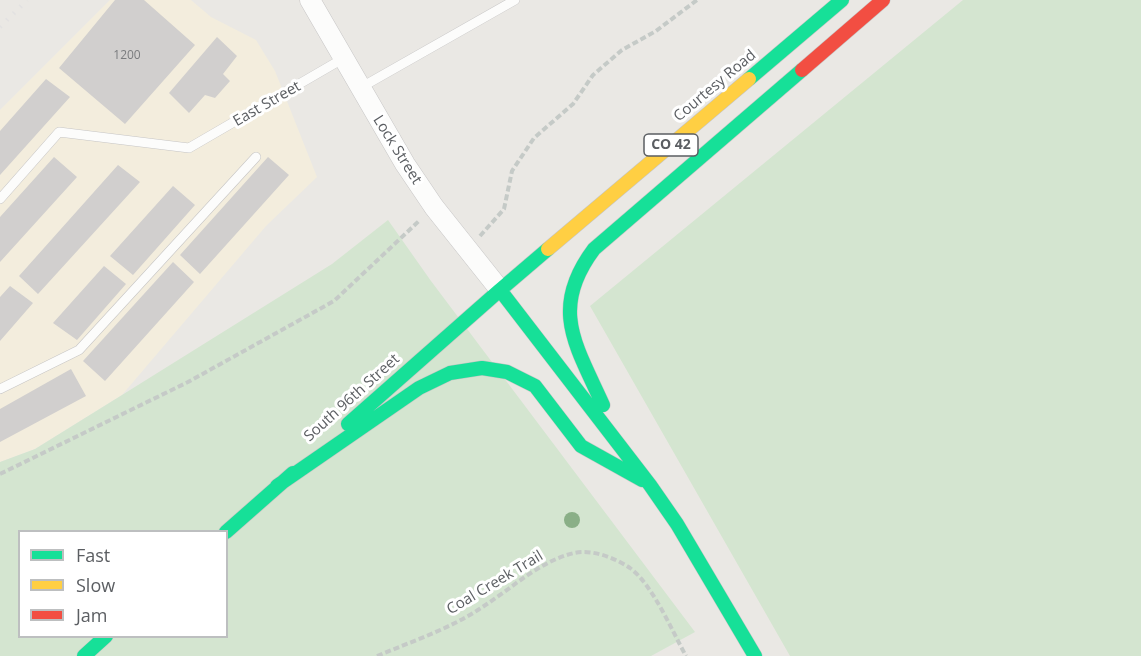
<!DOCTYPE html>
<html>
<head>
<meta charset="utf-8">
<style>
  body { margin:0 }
  #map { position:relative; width:1141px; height:656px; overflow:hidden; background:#eae8e4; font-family:"Open Sans",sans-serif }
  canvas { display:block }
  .legend { position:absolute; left:18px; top:530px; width:210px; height:108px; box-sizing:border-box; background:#fff; border:2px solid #bdbfc0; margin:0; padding:8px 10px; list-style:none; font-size:18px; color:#5b5e62 }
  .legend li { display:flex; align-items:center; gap:12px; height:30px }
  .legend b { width:30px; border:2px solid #bdbfc0 }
</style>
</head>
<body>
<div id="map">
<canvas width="1141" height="656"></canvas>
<ul class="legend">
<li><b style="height:8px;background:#16e098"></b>Fast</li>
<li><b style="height:8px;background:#ffcf43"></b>Slow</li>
<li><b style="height:8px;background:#f24e42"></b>Jam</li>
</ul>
</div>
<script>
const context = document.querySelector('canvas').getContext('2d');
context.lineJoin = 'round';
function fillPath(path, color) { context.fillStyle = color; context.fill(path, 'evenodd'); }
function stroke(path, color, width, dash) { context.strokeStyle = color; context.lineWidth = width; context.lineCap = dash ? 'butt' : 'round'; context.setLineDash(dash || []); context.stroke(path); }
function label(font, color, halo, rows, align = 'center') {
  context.font = font + ' "Open Sans",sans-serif'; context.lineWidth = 6; context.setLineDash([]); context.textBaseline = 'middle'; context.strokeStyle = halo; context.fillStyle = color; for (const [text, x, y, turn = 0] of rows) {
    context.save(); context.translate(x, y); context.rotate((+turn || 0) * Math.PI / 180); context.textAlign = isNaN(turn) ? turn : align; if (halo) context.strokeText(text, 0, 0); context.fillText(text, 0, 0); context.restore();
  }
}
fillPath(new Path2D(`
  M110 0H191L211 17 256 40 275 71 317 177 266 226 122 395 35 449 0 462V110Z`), '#f3eddd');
fillPath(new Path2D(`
  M963 0H1141V656H790L590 306Z
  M388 220 431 281 695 632 651 656H0V462L35 449 122 395 332 264ZM20 532H226V636H20Z`), '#d4e5d0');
fillPath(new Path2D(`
  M115 0H144L195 45 125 124 59 68Z
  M217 37 237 56 223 74 230 81 215 98 205 95 189 113 169 93Z
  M46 79 70 97 0 175V131Z
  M54 157 77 177 0 262V217Z
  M268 157 289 175 200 274 180 255Z
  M118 165 140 182 38 294 19 276Z
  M173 186 195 205 133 275 110 256Z
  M173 262 194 282 105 381 83 361Z
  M104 266 126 284 77 340 53 323Z
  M10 286 33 303 0 341V297Z
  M71 369 86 396 0 442V409Z`), '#d1cfce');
const lane = new Path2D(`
  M360 88 515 0
  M0 199 59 132 189 148 344 58
  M0 389 79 350 256 157`);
const street = new Path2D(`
  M310 0 405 164 434 207 500 290`);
const fast = new Path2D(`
  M749 79 842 0
  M548 249 500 290 650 485 677 524 755 656
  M603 405C576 345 549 309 594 249L802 70
  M348 424 500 290
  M277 486 419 388 450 373 482 368 507 372 535 386 581 446 642 480
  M226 532 293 473
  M84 656 106 636`);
const slow = new Path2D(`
  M548 249 749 79`);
const jam = new Path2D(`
  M802 70 883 0`);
stroke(lane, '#c6c5c5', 10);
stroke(street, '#c6c5c5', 21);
stroke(fast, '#c5c5c4', 15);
stroke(slow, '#c5c5c4', 15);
stroke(jam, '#c5c5c4', 15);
stroke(new Path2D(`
  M480 236 504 209 512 171 534 138 573 104 593 75 622 50 656 31 697 0
  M0 474 188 382 334 301 420 220
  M377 656C413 641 452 628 484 606 512 588 540 561 574 553 593 549 615 558 630 568 653 585 672 631 686 656`), '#c5cac7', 4, [6, 3]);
stroke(lane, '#fcfcfb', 9);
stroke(street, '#fcfcfb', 20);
stroke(fast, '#16e098', 14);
stroke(slow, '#ffcf43', 14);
stroke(jam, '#f24e42', 14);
stroke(new Path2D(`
  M0 27 27 0`), '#e2e1e1', 4.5, [1.5, 8]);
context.fillStyle = '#8aaf87';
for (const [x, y] of [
  [572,520]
]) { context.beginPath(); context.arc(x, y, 8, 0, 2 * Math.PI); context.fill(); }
label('12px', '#7a7c7e', null, [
  ["1200",127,56]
]);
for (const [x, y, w] of [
  [671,145,54]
]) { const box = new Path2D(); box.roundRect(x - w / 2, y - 11, w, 22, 4.5); context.fillStyle = '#fff'; context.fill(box); stroke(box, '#5b5e62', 1.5); }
label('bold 14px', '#5b5e62', null, [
  ["CO 42",671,145]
]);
label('15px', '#5b5e62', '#fff', [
  ["Courtesy Road",715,86,-40],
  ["East Street",267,104,-30],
  ["Lock Street",397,150,58],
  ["South 96th Street",352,398,-42],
  ["Coal Creek Trail",495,583,-31]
]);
</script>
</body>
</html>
